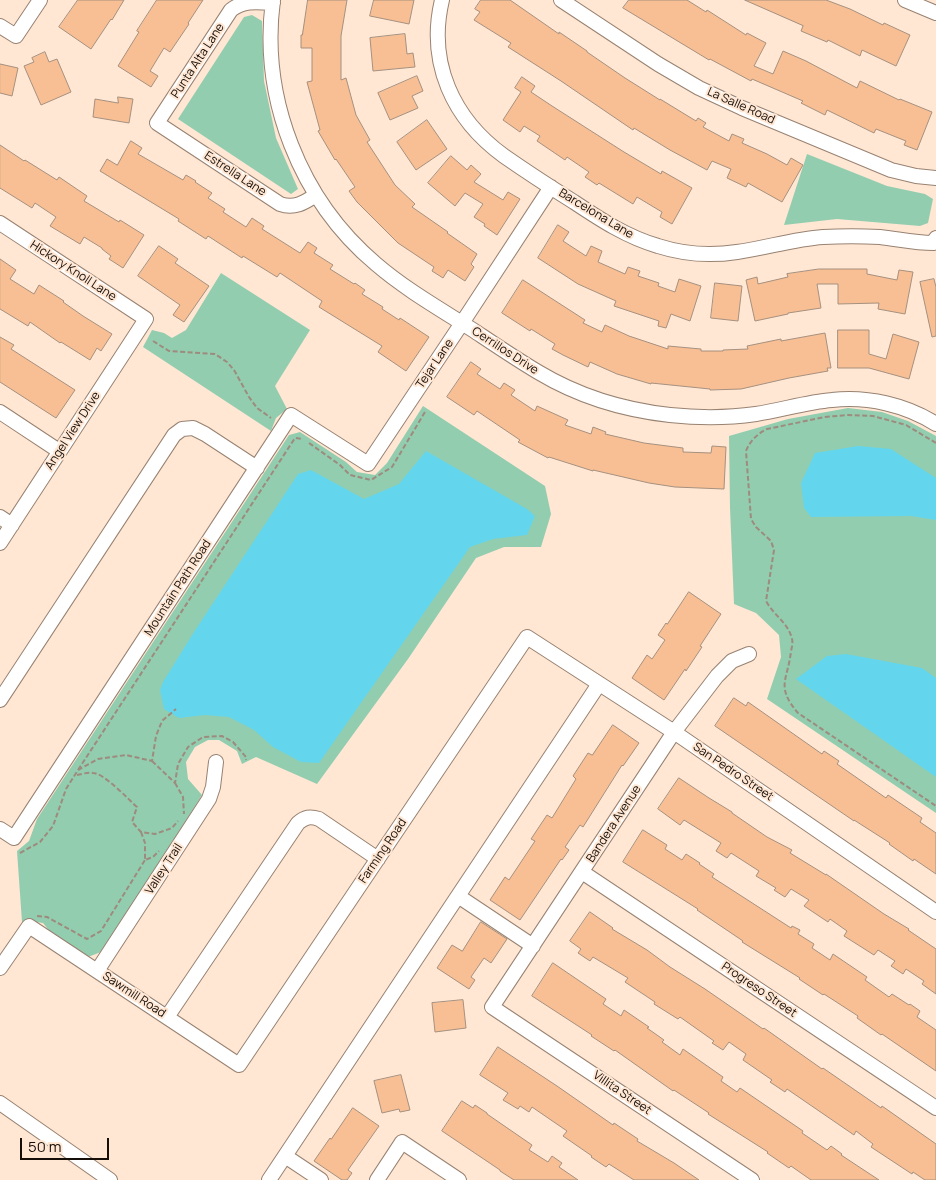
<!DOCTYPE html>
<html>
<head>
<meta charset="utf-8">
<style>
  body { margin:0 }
  #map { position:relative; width:936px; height:1180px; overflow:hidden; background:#ffe7d4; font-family:Manrope,sans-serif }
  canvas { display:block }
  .scale { position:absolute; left:20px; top:1138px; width:89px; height:22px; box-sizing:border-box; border:2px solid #160e08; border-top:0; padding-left:6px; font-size:15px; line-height:18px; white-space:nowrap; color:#160e08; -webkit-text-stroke:4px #ffe7d4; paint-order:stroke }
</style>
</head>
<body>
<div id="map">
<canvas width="936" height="1180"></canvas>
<div class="scale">50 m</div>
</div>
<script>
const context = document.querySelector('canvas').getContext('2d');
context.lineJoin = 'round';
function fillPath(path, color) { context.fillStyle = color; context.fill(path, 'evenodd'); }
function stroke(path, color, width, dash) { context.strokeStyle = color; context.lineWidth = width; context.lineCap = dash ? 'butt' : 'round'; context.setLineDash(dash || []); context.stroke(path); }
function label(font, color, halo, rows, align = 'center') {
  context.font = font + ' Manrope,sans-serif'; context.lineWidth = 4; context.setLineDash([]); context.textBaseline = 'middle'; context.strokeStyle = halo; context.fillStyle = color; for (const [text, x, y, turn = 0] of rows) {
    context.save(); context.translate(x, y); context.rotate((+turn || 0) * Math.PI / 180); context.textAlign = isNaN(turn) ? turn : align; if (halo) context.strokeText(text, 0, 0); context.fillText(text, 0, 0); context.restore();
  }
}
fillPath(new Path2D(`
  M252 15 262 21 264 81 276 138 298 189 291 194 178 119 244 17Z
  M807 154 887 186 925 194 933 199 928 223 920 226 837 219 784 225Z
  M221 273 310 330 275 386 287 409 276 418 271 431 143 347 152 330 164 333 172 338 186 330Z
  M423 406 545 486 551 514 541 547H504L476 558 408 659 317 784 256 757 242 764 237 751 219 740H208L195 747 186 762 188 779 202 795 156 869 101 952 88 957 51 933 43 923 29 921 22 922 17 851 29 841 37 819 289 435 300 432 346 462 357 472 375 475 387 463Z
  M848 408 882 412 908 421 936 436V813L767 699 781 657 779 635 756 613 734 604 730 508 729 436 788 419Z`), '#93cdaf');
fillPath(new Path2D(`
  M858 446 891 449 936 478V520L911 516 811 517 804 508 801 483 815 453Z
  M426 451 527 509 535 516 527 535 493 539 470 547 319 763 301 762 273 747 254 730 229 717 205 715 179 718 164 709 160 690 163 682 194 632 298 474 311 470 364 499 399 484Z
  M846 654 922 668 936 678V777L796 679 827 656Z`), '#63d6ed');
const building = new Path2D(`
  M78 0H124L112 20 111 19 91 49 59 27Z
  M157 0H203L188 23 189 24 170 52 164 48 150 71 158 76 151 87 118 66 139 32 137 31Z
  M308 0H347L341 36V80L346 78 356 115 370 140 367 142 395 185 415 204 412 207 448 232 447 233 477 254 471 264 474 267 465 281 448 270 443 278 432 271 434 267 398 243 357 202 349 191 355 187 336 159 335 160 318 131 320 130 307 82 312 81V48H301V35H302Z
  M374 0H414L409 24 370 16Z
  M481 0H510L559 34V32L587 51V52L625 78 660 100V99L696 121 698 118 706 123 703 127 729 141 732 134 744 139 742 143 767 154 787 165 791 158 803 165 782 202 748 183 746 187 727 178 731 169 712 161 707 170 670 150 634 128 633 130 561 81 508 47 511 43 474 20 480 12 475 9Z
  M629 0H687L706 12 707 10 746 35 747 33 766 43 754 66 773 74 783 51 806 61 857 88 860 81 899 100 900 99 932 112 917 150 904 145 906 141 876 129 874 133 827 110 825 115 801 103 803 101 752 79 751 81 710 59 709 60 623 8Z
  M745 0H826L850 9 883 25 884 23 910 35 896 66 862 50 860 56 828 40 827 42 801 31 803 26Z
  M405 34 407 54 413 53 415 67 373 71 370 38Z
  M45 52 49 62 57 59 71 92 41 105 24 66 34 62 32 58Z
  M0 64 18 68 12 96 0 93Z
  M417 76 423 91 412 96 418 108 390 120 378 93Z
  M522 77 535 86 531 92 552 106 624 152 661 174 662 171 692 188 672 224 660 217 662 212 637 197 633 204 599 183 597 185 585 177 589 172 567 157 565 160 537 141 540 136 524 126 520 132 503 120 521 92 515 88Z
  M118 97 133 99 129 123 93 117 95 99 118 103Z
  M427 120 447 149 416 170 397 142Z
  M131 141 142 148 138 154 183 180 186 175 196 181 195 182 212 193 208 198 225 209 223 212 246 227 252 218 264 226 262 229 300 253 308 242 317 248 314 253 333 265 330 269 354 284 355 283 365 290 362 294 383 307 382 309 399 320 400 318 429 337 406 371 378 352 382 346 319 307 322 301 280 273 277 277 243 256 242 258 208 236 206 239 178 221 179 219 100 171 107 159 117 165Z
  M0 145 24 161 25 160 57 180 59 177 87 196 84 201 119 222 120 220 144 235 123 268 109 259 111 256 102 249V248L84 237 80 244 50 226 56 217 35 203 32 208 0 188Z
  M451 156 467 170 471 165 481 174 474 182 503 200 508 192 520 199 497 235 484 226 485 224 474 217 483 204 465 193 455 206 428 183Z
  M558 225 569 232 563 241 586 256 591 246 602 251 598 262 625 274 628 267 640 271 638 276 659 283 658 286 675 292 679 279 701 286 690 321 671 314 666 328 658 326 659 321 614 306 616 301 578 284 538 258Z
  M159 246 178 259 175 263 209 286 184 322 173 315 180 305 138 276Z
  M0 259 16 270 10 279 34 294 39 285 64 301 63 302 83 316 112 334 101 351 97 348 90 360 61 342 60 343 30 322 28 326 0 309Z
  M819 269H867V274L897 280 899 270 913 272 905 314 878 309 879 303 838 304V284H817L821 308 788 313V314L755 321 746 280 757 277 758 284 788 277 787 274Z
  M934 279 936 287V336L932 337 920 282Z
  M523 280 585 320 583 323 602 332 605 325 629 336 668 349V346L701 349V351H723V350L748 349 747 346 781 339V341L825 333 831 368H827L828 371 789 378 741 389 710 390V389L651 383V384L617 374 590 362 588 367 563 355 552 349 555 344 531 329 530 331 502 313Z
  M715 283 742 286 738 321 711 318Z
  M838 330H869V354L886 359 893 334 919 342 909 379 869 368H838Z
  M0 337 14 345 11 349 75 390 56 418 0 382Z
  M471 362 481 369 477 374 500 389 504 383 515 390 511 395 535 411 537 406 568 420 565 425 591 434 593 427 606 432 605 434 644 443 683 448V452L711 453 712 446 726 447 724 489 675 487 649 483 593 470V471L549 457 548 458 518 442 520 440 477 411 474 415 447 397Z
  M689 592 721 614 700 646 702 647 686 671 685 669 664 700 632 678 647 655 652 659 665 640 658 635 666 623 667 624Z
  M734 698 746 706 748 702 822 754 824 751 839 761 837 764 886 798 888 795 922 818 920 822 936 833V874L914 859 913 861 889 844 890 843 854 820V821L715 726Z
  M613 725 639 743 623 766 622 765 583 827 580 825 565 847 569 850 562 860 561 859 520 920 490 900 505 877 509 880 535 841 531 839 547 815 552 818 576 779 573 776 588 753 592 755Z
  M679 778 709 798 732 812V813L767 837 792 850 790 853 826 875V874L884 914 909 929 908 930 936 949V994L922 984 924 981 906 969 903 974 891 966 895 961 878 950 874 955 844 936 847 931 830 919 828 922 804 906 809 900 791 889 785 897 774 890 776 888 756 876 759 871 731 853 727 858 716 851 721 843 684 820 680 825 658 809Z
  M643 830 667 845 665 849 682 860 686 854 700 863 699 864 714 874 712 877 791 928 792 926 800 930 798 934 814 944 812 948 830 960 833 954 867 977 865 980 889 997 892 994 909 1005 910 1004 920 1011 917 1017 936 1030V1071L882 1034 881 1035 857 1018 858 1016 824 994 823 995 799 979 800 978 742 942 743 941 697 910 698 909 623 862Z
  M590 912 613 928 612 929 647 950 670 967 705 989 763 1029 764 1028 822 1069 823 1068 881 1108 882 1106 936 1144V1180H925L913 1172 912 1174 871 1147 873 1144 856 1131 854 1135 787 1089 785 1092 770 1082 772 1080 743 1060 746 1054 729 1042 723 1050 712 1043 714 1041 680 1017 678 1019 654 1004 655 1002 625 982 628 978 593 957 590 961 578 953 581 949 570 941Z
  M481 922 507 939 491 963 484 958 471 977 475 980 469 989 437 968 452 945 462 951Z
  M553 963 606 999 603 1004 621 1016 624 1010 649 1027 647 1028 664 1040 662 1042 680 1055 683 1049 723 1077 721 1081 737 1092 740 1088 803 1131 802 1133 827 1150 831 1146 842 1154 841 1155 879 1180H811L791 1166 789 1168 767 1153 768 1152 708 1114 709 1113 674 1090 673 1091 615 1050 614 1051 591 1036 592 1035 532 996Z
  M463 1000 466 1028 435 1032 432 1003Z
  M498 1047 557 1086 613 1125 614 1123 638 1139 637 1141 674 1163 699 1180H634L609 1164 606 1167 591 1157 592 1156 563 1136 567 1131 532 1107 529 1112 520 1106 518 1109 503 1100 508 1093 480 1075Z
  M401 1075 410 1110 400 1112 399 1109 382 1113 374 1081Z
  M462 1101 473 1108 475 1105 487 1113V1114L532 1145 529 1150 548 1162 552 1156 562 1163 559 1167 578 1180H514L500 1171V1170L442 1131Z
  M353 1108 379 1126 348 1170 352 1173 347 1180H342L314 1161 330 1138 331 1139Z`);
fillPath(building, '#f7bf93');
stroke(building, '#a6907f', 1);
const minor = new Path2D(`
  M273 0C260 98 300 200 376 264 405 289 440 309 473 330 494 344 516 359 538 372 578 396 624 410 670 415 699 418 728 418 756 414 782 410 807 402 832 400 868 396 906 405 936 424
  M442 0C427 63 453 119 504 156 527 172 550 187 574 202 601 220 627 237 658 246 683 254 711 256 737 252 766 248 794 239 823 237 842 236 861 236 880 237 898 239 915 243 933 243L936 238
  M561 0 658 64 699 88 742 108 891 170 916 176 936 178
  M905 0 936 13
  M273 3C257 2 244 0 231 10L157 123 280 204C294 209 304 203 316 195
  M0 26 16 36 40 0
  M0 223 146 319 0 543
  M0 412 59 451
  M0 517 12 525
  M749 654 732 661 717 676 674 732 492 1007 752 1180
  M0 700 174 435 182 429 193 428 205 434 257 468
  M0 829 14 838 291 415 368 464 462 323 551 187
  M582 872 936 1108
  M458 896 533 946
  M0 968 29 926 239 1065 527 637 674 732 936 912
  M97 971 209 799 213 787 216 762
  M167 1017 298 823C305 817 310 816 319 819L378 859
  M0 1103 110 1180
  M285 1156 321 1180
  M269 1180 599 684
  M377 1180 402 1142 459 1180`);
stroke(minor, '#988271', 16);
stroke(new Path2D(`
  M153 341 169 351 215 354 227 362 234 370 249 397 257 408 271 418
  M309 443 340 465 350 475 371 480 392 467 425 412
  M936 443 906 425 873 416 848 415 825 417 767 429C757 434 750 441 746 451L751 519 756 527 771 541 774 550 766 601C774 616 788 622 792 639 793 643 792 647 791 651 788 680 775 686 798 713L936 806
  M152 761 175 783 178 764 188 747 203 737 222 736 233 742 246 757V760
  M78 770 295 438 303 439
  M77 775C82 774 88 772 93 773 104 773 128 799 137 807L132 822 141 832 155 834 172 828 178 821
  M175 783 183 797 184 814
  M141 832 145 843V860L153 857 159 851
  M20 853 40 842 53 826 66 789 78 770 98 759 126 755 152 761 156 736 162 721 176 709
  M37 916 47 917 87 939 101 931 145 860`), '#9d8b7e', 2, [5, 2.5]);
stroke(minor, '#fff', 14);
label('12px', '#160e08', '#ffe7d4', [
  ["Punta Alta Lane",198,61,-57],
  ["La Salle Road",741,106,24],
  ["Estrella Lane",235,174,33],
  ["Barcelona Lane",596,214,31],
  ["Hickory Knoll Lane",73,271,33],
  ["Cerrillos Drive",505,351,33],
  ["Tejar Lane",435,364,-56],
  ["Angel View Drive",73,431,-57],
  ["Mountain Path Road",178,588,-57],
  ["San Pedro Street",733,772,34],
  ["Bandera Avenue",614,824,-57],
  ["Farming Road",383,851,-56],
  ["Valley Trail",164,869,-57],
  ["Progreso Street",759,990,34],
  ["Sawmill Road",134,995,33],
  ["Villita Street",622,1093,34]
]);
</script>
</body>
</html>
